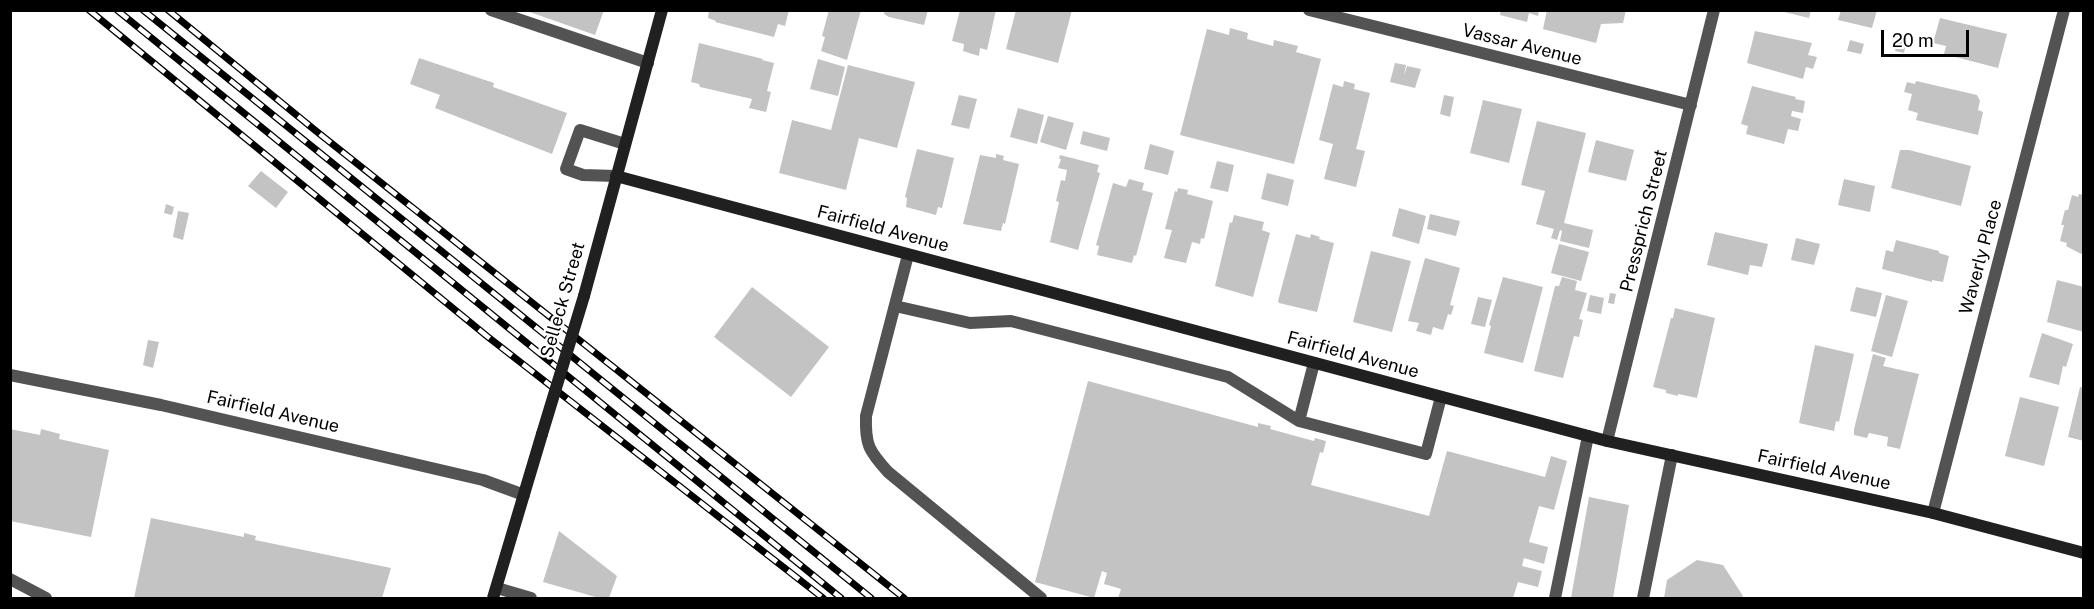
<!DOCTYPE html>
<html>
<head>
<meta charset="utf-8">
<style>
  body { margin:0 }
  #map { position:relative; width:2094px; height:609px; overflow:hidden; background:#fff; font-family:"Public Sans",sans-serif }
  canvas { display:block }
  .frame { position:absolute; inset:0; border:12px solid #000; pointer-events:none }
  .scale { position:absolute; left:1881px; top:30px; width:88px; height:27px; box-sizing:border-box; border:3px solid #000; border-top:0; padding-left:8px; font-size:18px; line-height:21px; white-space:nowrap; color:#000; -webkit-text-stroke:4px #fff; paint-order:stroke }
</style>
</head>
<body>
<div id="map">
<canvas width="2094" height="609"></canvas>
<div class="frame"></div>
<div class="scale">20 m</div>
</div>
<script>
const context = document.querySelector('canvas').getContext('2d');
context.lineJoin = 'round';
function fillPath(path, color) { context.fillStyle = color; context.fill(path, 'evenodd'); }
function stroke(path, color, width, dash) { context.strokeStyle = color; context.lineWidth = width; context.lineCap = dash ? 'butt' : 'round'; context.setLineDash(dash || []); context.stroke(path); }
function label(font, color, halo, rows, align = 'center') {
  context.font = font + ' "Public Sans",sans-serif'; context.lineWidth = 5; context.setLineDash([]); context.textBaseline = 'middle'; context.strokeStyle = halo; context.fillStyle = color; for (const [text, x, y, turn = 0] of rows) {
    context.save(); context.translate(x, y); context.rotate((+turn || 0) * Math.PI / 180); context.textAlign = isNaN(turn) ? turn : align; if (halo) context.strokeText(text, 0, 0); context.fillText(text, 0, 0); context.restore();
  }
}
fillPath(new Path2D(`
  M524 10H604L595 35Z
  M709 10H789L785 26 778 24 774 37 715 22 716 21 708 18Z
  M829 10H861L847 60 821 51 825 37 822 36Z
  M885 10H928L924 25 889 17 884 14Z
  M960 10H996L987 50 980 48 979 56 963 51 964 44 952 41Z
  M1016 10H1072L1058 63 1006 49Z
  M1501 10H1539L1538 16 1529 13 1527 22 1500 15Z
  M1547 10H1626L1623 23 1601 24 1596 43 1543 29Z
  M1776 10H1811L1809 18Z
  M1841 10H1877L1872 28 1838 20Z
  M1940 18 2007 34 1998 68 1944 54 1946 46 1933 43Z
  M1230 28 1248 33 1247 39 1273 46 1274 40 1298 46 1296 52 1321 59 1294 164 1180 135 1207 29 1229 35Z
  M1755 31 1812 43 1808 55 1817 57 1813 69 1806 67 1803 79 1747 63Z
  M1898 36 1907 38 1904 53 1895 51Z
  M1850 40 1864 44 1861 54 1847 51Z
  M699 43 763 59 762 60 774 63 767 91 771 92 766 112 749 108 752 99 700 87 699 84 691 82Z
  M419 58 494 83 493 87 567 113 552 154 435 108 440 95 410 84Z
  M818 59 845 67 838 96 810 89Z
  M1395 63 1406 65 1404 76 1407 66 1421 69 1415 88 1390 82Z
  M848 65 915 82 897 148 859 138 846 190 779 173 792 120 831 130Z
  M1344 81 1355 84 1354 89 1370 93 1356 149 1365 151 1356 187 1324 179 1333 144 1319 140 1333 84 1343 87Z
  M1916 81 1977 95 1980 101 1978 110 1983 112 1978 135 1916 120 1918 113 1908 110 1912 94 1904 92 1907 82 1915 84Z
  M1752 86 1796 97 1795 99 1805 101 1803 113 1792 111 1791 116 1801 119 1798 131 1788 129 1784 144 1746 134 1748 126 1741 124Z
  M959 95 977 99 969 129 951 125Z
  M1444 95 1454 97 1450 117 1440 114Z
  M1483 100 1522 109 1509 163 1470 153Z
  M1018 108 1044 115 1037 144 1010 137Z
  M1048 116 1074 123 1066 150 1040 142Z
  M1537 121 1586 133 1564 223 1593 230 1589 248 1560 241 1562 231 1560 230 1557 240 1551 238 1554 229 1536 224 1545 191 1521 185Z
  M1083 131 1110 138 1107 151 1080 144Z
  M1596 140 1634 150 1626 181 1588 172Z
  M1150 144 1174 151 1168 175 1144 169Z
  M917 149 954 158 942 208 938 207 936 215 906 207 907 198 905 197Z
  M1900 150H1909L1971 166 1961 206 1891 188Z
  M996 154 1004 156 1003 160 1019 164 1005 224 1003 223 1001 231 963 224 980 155 996 158Z
  M1060 155 1099 165 1097 172 1100 173 1078 250 1050 242 1059 202 1056 201 1061 180 1065 181 1067 170 1058 168 1061 159H1059Z
  M1217 161 1234 165 1228 192 1210 188Z
  M261 171 288 192 276 208 248 186Z
  M1267 173 1294 180 1288 206 1261 199Z
  M1129 179 1144 183 1142 190 1153 193 1136 256 1134 255 1132 263 1097 255 1099 246 1096 245 1113 183 1126 187Z
  M1844 179 1875 186 1870 212 1838 205Z
  M1178 188 1188 190 1187 194 1213 201 1204 239 1201 238 1200 244 1192 242 1186 263 1164 258 1172 230 1165 229 1175 191 1177 192Z
  M2079 194 2084 195V252L2081 254 2066 246 2067 243 2060 241 2064 225H2061L2065 210H2068L2072 195 2078 197Z
  M166 204 174 207 172 215 164 213Z
  M1399 208 1426 216 1419 244 1392 236Z
  M178 211 189 213 183 240 173 237Z
  M1430 214 1460 221 1456 236 1427 229Z
  M1234 215 1264 222 1262 230 1270 233 1253 297 1215 286 1230 222 1232 223Z
  M1715 232 1768 244 1762 267 1750 265 1748 275 1707 265Z
  M1296 234 1310 238 1311 234 1320 237 1319 239 1334 243 1317 312 1279 303 1278 301Z
  M1796 238 1820 244 1814 265 1791 260Z
  M1896 240 1939 251V253L1949 256 1943 282 1932 280V282L1882 269 1886 250 1893 252Z
  M1559 244 1589 252 1581 281 1551 273Z
  M1371 251 1411 261 1392 332 1353 322Z
  M1425 258 1460 268 1450 305 1454 306 1451 315 1448 314 1443 330 1433 327 1431 335 1416 331 1419 323 1408 321Z
  M1503 277 1543 287 1523 363 1484 353 1491 326 1489 325Z
  M1562 277 1577 281 1575 290 1587 293 1579 319 1583 320 1579 337 1574 336 1563 378 1534 371 1555 286H1559Z
  M2057 280 2084 287V332L2047 322Z
  M752 287 829 347 791 397 714 337Z
  M1856 287 1882 293 1876 317 1850 311Z
  M1610 293 1616 294 1614 304 1608 303Z
  M1590 295 1604 298 1601 314 1587 311Z
  M1886 295 1908 301 1892 357 1871 351Z
  M1478 297 1492 300 1485 327 1471 324Z
  M1675 308 1715 318 1697 398 1678 394V396L1666 393V390L1653 387 1671 318H1673Z
  M2042 333 2073 344 2066 367 2063 366 2059 385 2029 377Z
  M148 340 159 342 153 368 143 365Z
  M1815 345 1854 354 1839 422 1836 421 1834 431 1799 423Z
  M1873 354 1886 358 1883 366 1919 374 1900 449 1887 446 1888 437 1869 433 1867 438 1854 435V429Z
  M1088 381 1258 427V423L1271 426 1270 429 1314 441 1315 438 1326 441 1323 453 1320 452 1311 485 1429 516 1447 451 1545 477 1551 456 1567 461 1554 510 1539 506 1529 542 1548 547 1544 564 1524 558 1522 566 1542 571 1538 587 1518 582 1513 598H1118L1121 589 1104 584 1107 573 1102 571 1094 598 1035 582Z
  M2080 387 2084 388V441L2068 437Z
  M2020 397 2059 407 2044 466 2005 456Z
  M10 429 40 435 41 429 60 434 59 439 109 450 91 537 10 521Z
  M1589 497 1629 505 1613 598H1571Z
  M151 518 244 537V533L256 536 255 540 391 568 382 598H134Z
  M559 531 617 576 609 598H599L543 582Z
  M1697 560 1723 565 1743 596 1742 598H1664L1667 580Z`), '#c3c3c3');
stroke(new Path2D(`
  M491 10 648 63
  M616 176 583 175 566 169 580 130 625 144
  M908 255 866 416C865 445 869 451 888 472L1041 598
  M895 306 970 323 1011 321 1228 377 1299 421 1426 454 1441 397
  M1299 421 1314 363
  M10 579 46 598
  M497 588 531 598
  M1555 598 1588 436
  M1643 598 1672 455`), '#535353', 12);
stroke(new Path2D(`
  M1309 10 1691 105
  M1607 441 1714 10
  M1933 513 2064 10`), '#535353', 12);
stroke(new Path2D(`
  M10 375 161 405 483 480 524 495`), '#535353', 12);
stroke(new Path2D(`
  M616 176 1607 441 1933 513 2084 553
  M584 296 662 10
  M493 598 542 434`), '#202020', 12);
const rail = new Path2D(`
  M89 10 488 337 823 598
  M117 10 841 598
  M143 10 871 598
  M168 10 316 131 904 598`);
stroke(rail, '#000', 7);
stroke(rail, '#fff', 4.5, [14]);
stroke(new Path2D(`
  M542 434 584 296`), '#202020', 12);
label('18px', '#000', '#fff', [
  ["Vassar Avenue",1522,45,14],
  ["Pressprich Street",1644,221,-76],
  ["Fairfield Avenue",883,229,15],
  ["Waverly Place",1981,257,-75],
  ["Selleck Street",563,300,-74],
  ["Fairfield Avenue",1353,355,15],
  ["Fairfield Avenue",273,412,13],
  ["Fairfield Avenue",1824,470,12]
]);
</script>
</body>
</html>
